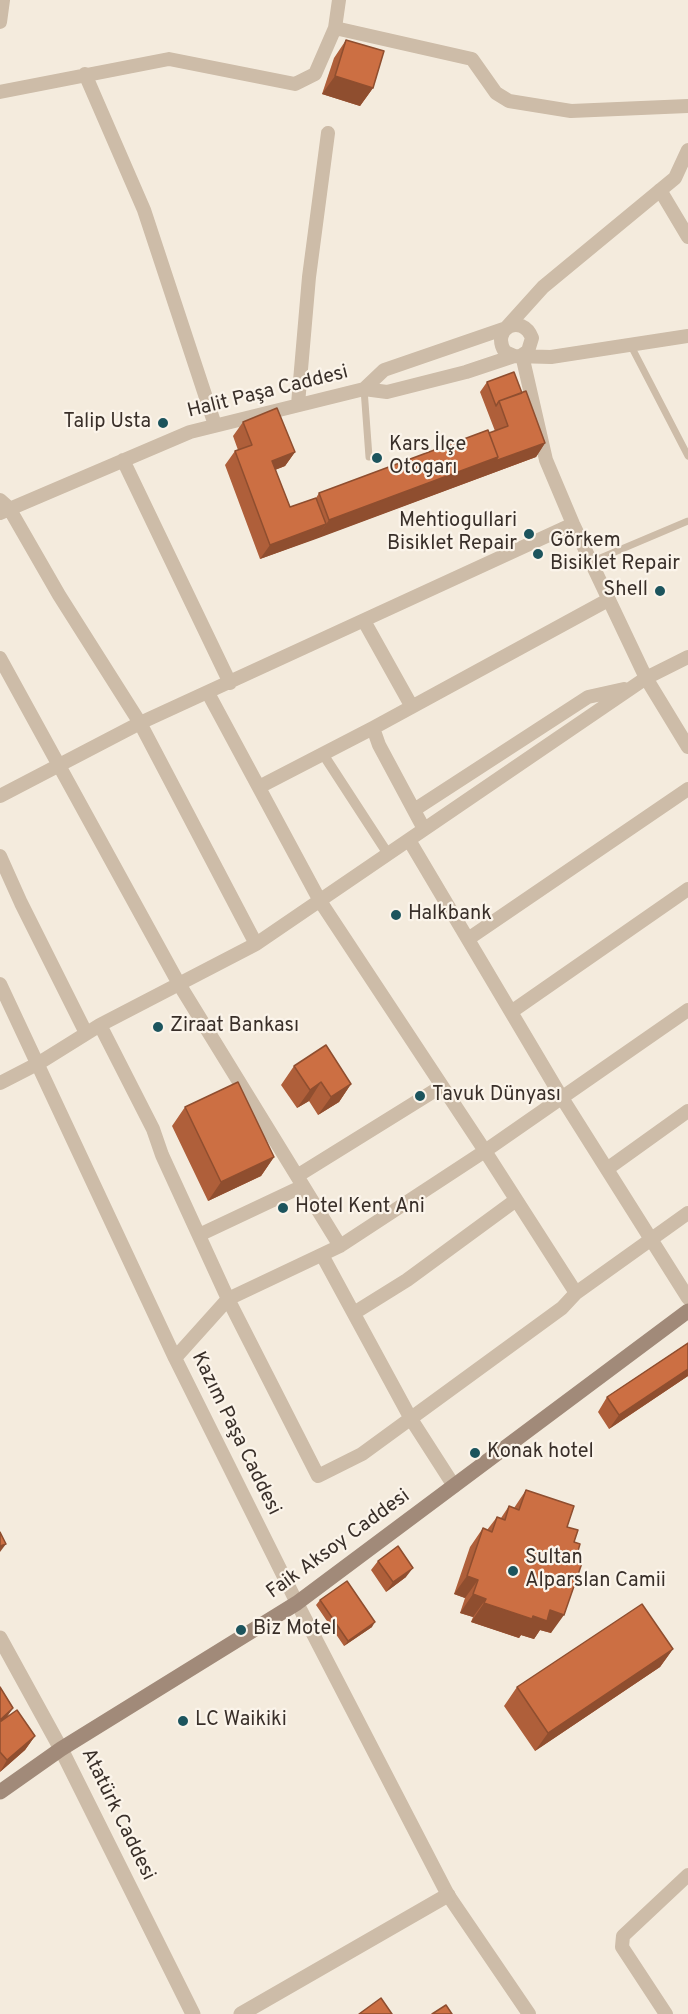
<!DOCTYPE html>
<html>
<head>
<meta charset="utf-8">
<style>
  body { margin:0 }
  canvas { display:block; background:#f4ebdd }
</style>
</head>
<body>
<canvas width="688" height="2014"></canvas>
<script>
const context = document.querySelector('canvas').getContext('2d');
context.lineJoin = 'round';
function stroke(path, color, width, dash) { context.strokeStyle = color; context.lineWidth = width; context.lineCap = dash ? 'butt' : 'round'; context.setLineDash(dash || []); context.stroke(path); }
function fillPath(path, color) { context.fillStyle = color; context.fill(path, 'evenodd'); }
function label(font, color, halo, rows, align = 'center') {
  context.font = font + ' Overpass,sans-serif'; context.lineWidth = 4.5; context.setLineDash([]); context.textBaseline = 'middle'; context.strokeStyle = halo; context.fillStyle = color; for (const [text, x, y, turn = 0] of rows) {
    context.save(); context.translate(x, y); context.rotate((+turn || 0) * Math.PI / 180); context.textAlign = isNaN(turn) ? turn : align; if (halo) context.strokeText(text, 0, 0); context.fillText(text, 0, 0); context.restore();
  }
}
stroke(new Path2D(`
  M630 344 688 456
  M364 389 369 457
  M591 562 688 521`), '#cdbca8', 7);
stroke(new Path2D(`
  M323 754 388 854`), '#cdbca8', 10);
stroke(new Path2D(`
  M0 22 3 0
  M335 28 472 59 496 93 509 101 571 111 688 106
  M85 74 144 210 215 425
  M0 92 169 59 295 84 315 74 335 28 339 0
  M660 190 688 237
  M522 355 546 460 573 524 646 678 688 747
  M522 355 528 351 532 338C522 312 490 329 505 352L514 356 551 357 688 336
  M364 389 387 392 466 372 514 356
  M298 404 309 277 328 133
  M123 460 230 683
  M0 500 9 508 59 595 140 723 256 944
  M0 513 190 432 364 389 384 370 506 328 543 287 675 178 688 150
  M364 621 412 707
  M0 658 179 984 340 1246
  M208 693 320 901 485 1151 576 1293 688 1213
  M373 728 379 745 424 829
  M259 787 373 728 608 600
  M0 796 140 723 573 524
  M414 810 588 697 624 689
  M409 840 562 1098 688 1298
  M0 856 21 903 86 1033
  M468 939 688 789
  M0 984 175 1358 297 1603 448 1895 529 2014
  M511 1012 688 889
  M100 1025 153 1129 162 1155 228 1299 318 1476 362 1454 562 1308 576 1293
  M0 1083 39 1063 100 1025 256 944 646 678 688 657
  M607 1169 688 1111
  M297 1176 442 1086
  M199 1235 303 1186
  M322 1255 411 1419 454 1486
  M354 1313 407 1280 516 1200
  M175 1358 228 1299 340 1246 485 1151 688 1010
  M666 2014 622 1947 623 1936 688 1875`), '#cdbca8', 14);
stroke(new Path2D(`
  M0 1638 61 1749 193 2014
  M241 2014 448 1895`), '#cdbca8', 15);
stroke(new Path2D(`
  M0 1792 61 1749 297 1603 688 1311`), '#a18a79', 15);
fillPath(new Path2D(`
  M346 40 373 88 360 106 322 94 334 58Z
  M487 382 522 393 545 443 536 457 260 559 225 465 235 451 238 450 233 436 243 422 295 452 285 466 275 470 290 507 316 498 319 493 495 431 480 392Z
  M294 1066 351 1084 339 1102 318 1115 309 1101 297 1108 281 1085Z
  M185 1107 274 1157 261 1176 208 1201 172 1126Z
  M688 1343V1376L609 1429 598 1412 607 1397Z
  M526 1490 567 1527 574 1542 551 1633 540 1630 534 1639 521 1635 519 1638 471 1622 473 1617 460 1613 465 1598 454 1594 470 1547 483 1528 487 1530 497 1517 501 1518 509 1506 514 1508Z
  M378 1561 406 1577 386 1592 371 1570Z
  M320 1600 372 1627 344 1646 316 1605Z
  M673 1649 660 1667 535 1751 504 1706 517 1687Z
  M0 1687 13 1708 6 1718 35 1736 25 1750 0 1772Z`), '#af5f3a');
fillPath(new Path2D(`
  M335 76 373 88 360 106 322 94Z
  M545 443 536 457 316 539 329 520 498 457Z
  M295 452 285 466 262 475 272 461Z
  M326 524 316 539 260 559 270 545Z
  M321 1082 309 1101 297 1108 310 1090Z
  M351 1084 339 1102 318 1115 331 1097Z
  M274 1157 261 1176 208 1201 221 1182Z
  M688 1369V1376L609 1429 619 1415Z
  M6 1544 0 1552V1546Z
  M413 1568 406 1577 386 1592 393 1582Z
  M467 1576 478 1580 465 1598 454 1594Z
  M473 1594 486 1599 473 1617 460 1613Z
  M484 1603 533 1616 550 1610 564 1615 551 1633 540 1630 534 1639 521 1635 519 1638 471 1622Z
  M375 1622 372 1627 344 1646 348 1641Z
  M673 1649 660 1667 535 1751 548 1733Z
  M13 1708 3 1722 0 1725V1720Z
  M35 1736 25 1750 0 1772 7 1760Z`), '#8f4e2f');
const building = new Path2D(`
  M346 40 384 51 373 88 335 76Z
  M514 372 522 393 499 401 496 406 487 382Z
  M526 391 545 443 495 461 498 457 489 433 508 426 499 401Z
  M277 408 295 452 272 461 290 507 316 498 326 524 270 545 235 451 252 445 243 422Z
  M488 430 498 457 329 520 319 493Z
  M326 1045 351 1084 331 1097 321 1082 310 1090 294 1066Z
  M238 1082 274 1157 221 1182 185 1107Z
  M688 1343V1369L619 1415 607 1397Z
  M526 1490 574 1506 567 1527 578 1530 574 1542 580 1544 575 1561 582 1563 564 1615 550 1610 547 1621 533 1616 532 1619 484 1603 486 1599 473 1594 478 1580 467 1576 483 1528 492 1532 497 1517 505 1520 509 1506 519 1510Z
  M0 1532 6 1544 0 1546Z
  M398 1546 413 1568 393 1582 378 1561Z
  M347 1581 375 1622 348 1641 320 1600Z
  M642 1604 673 1649 548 1733 517 1687Z
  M0 1687 13 1708 0 1720Z
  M17 1710 35 1736 7 1760 0 1752V1722Z
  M381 1998 392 2014H359Z
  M446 2005 452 2014H432Z`);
fillPath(building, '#cc6f43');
stroke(building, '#8f4e2f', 1.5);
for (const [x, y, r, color] of [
  [163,423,6,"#1c545d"],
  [377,458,6,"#1c545d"],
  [529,534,6,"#1c545d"],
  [538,554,6,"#1c545d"],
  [660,591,6,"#1c545d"],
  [396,915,6,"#1c545d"],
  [158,1027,6,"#1c545d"],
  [420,1096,6,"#1c545d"],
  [283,1208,6,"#1c545d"],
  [475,1453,6,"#1c545d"],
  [513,1571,6,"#1c545d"],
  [241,1630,6,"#1c545d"],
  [183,1721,6,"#1c545d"]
]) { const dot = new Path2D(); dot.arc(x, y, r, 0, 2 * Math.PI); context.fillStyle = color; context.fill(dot); stroke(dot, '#fbf4ea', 2); }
label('20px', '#392f29', '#fbf4ea', [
  ["Halit Paşa Caddesi",268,393,-14],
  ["Kazım Paşa Caddesi",235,1434,64],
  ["Faik Aksoy Caddesi",339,1545,-36],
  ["Atatürk Caddesi",117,1815,64]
]);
label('20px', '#392f29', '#fbf4ea', [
  ["Talip Usta",151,423,"right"],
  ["Kars İlçe",389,446],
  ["Otogarı",389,469],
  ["Mehtiogullari",517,522,"right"],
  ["Bisiklet Repair",517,545,"right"],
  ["Görkem",550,542],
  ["Bisiklet Repair",550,565],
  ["Shell",648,591,"right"],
  ["Halkbank",408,915],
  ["Ziraat Bankası",170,1027],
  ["Tavuk Dünyası",432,1096],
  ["Hotel Kent Ani",295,1208],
  ["Konak hotel",487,1453],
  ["Sultan",525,1559],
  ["Alparslan Camii",525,1582],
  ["Biz Motel",253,1630],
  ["LC Waikiki",195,1721]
], 'left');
</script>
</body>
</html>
